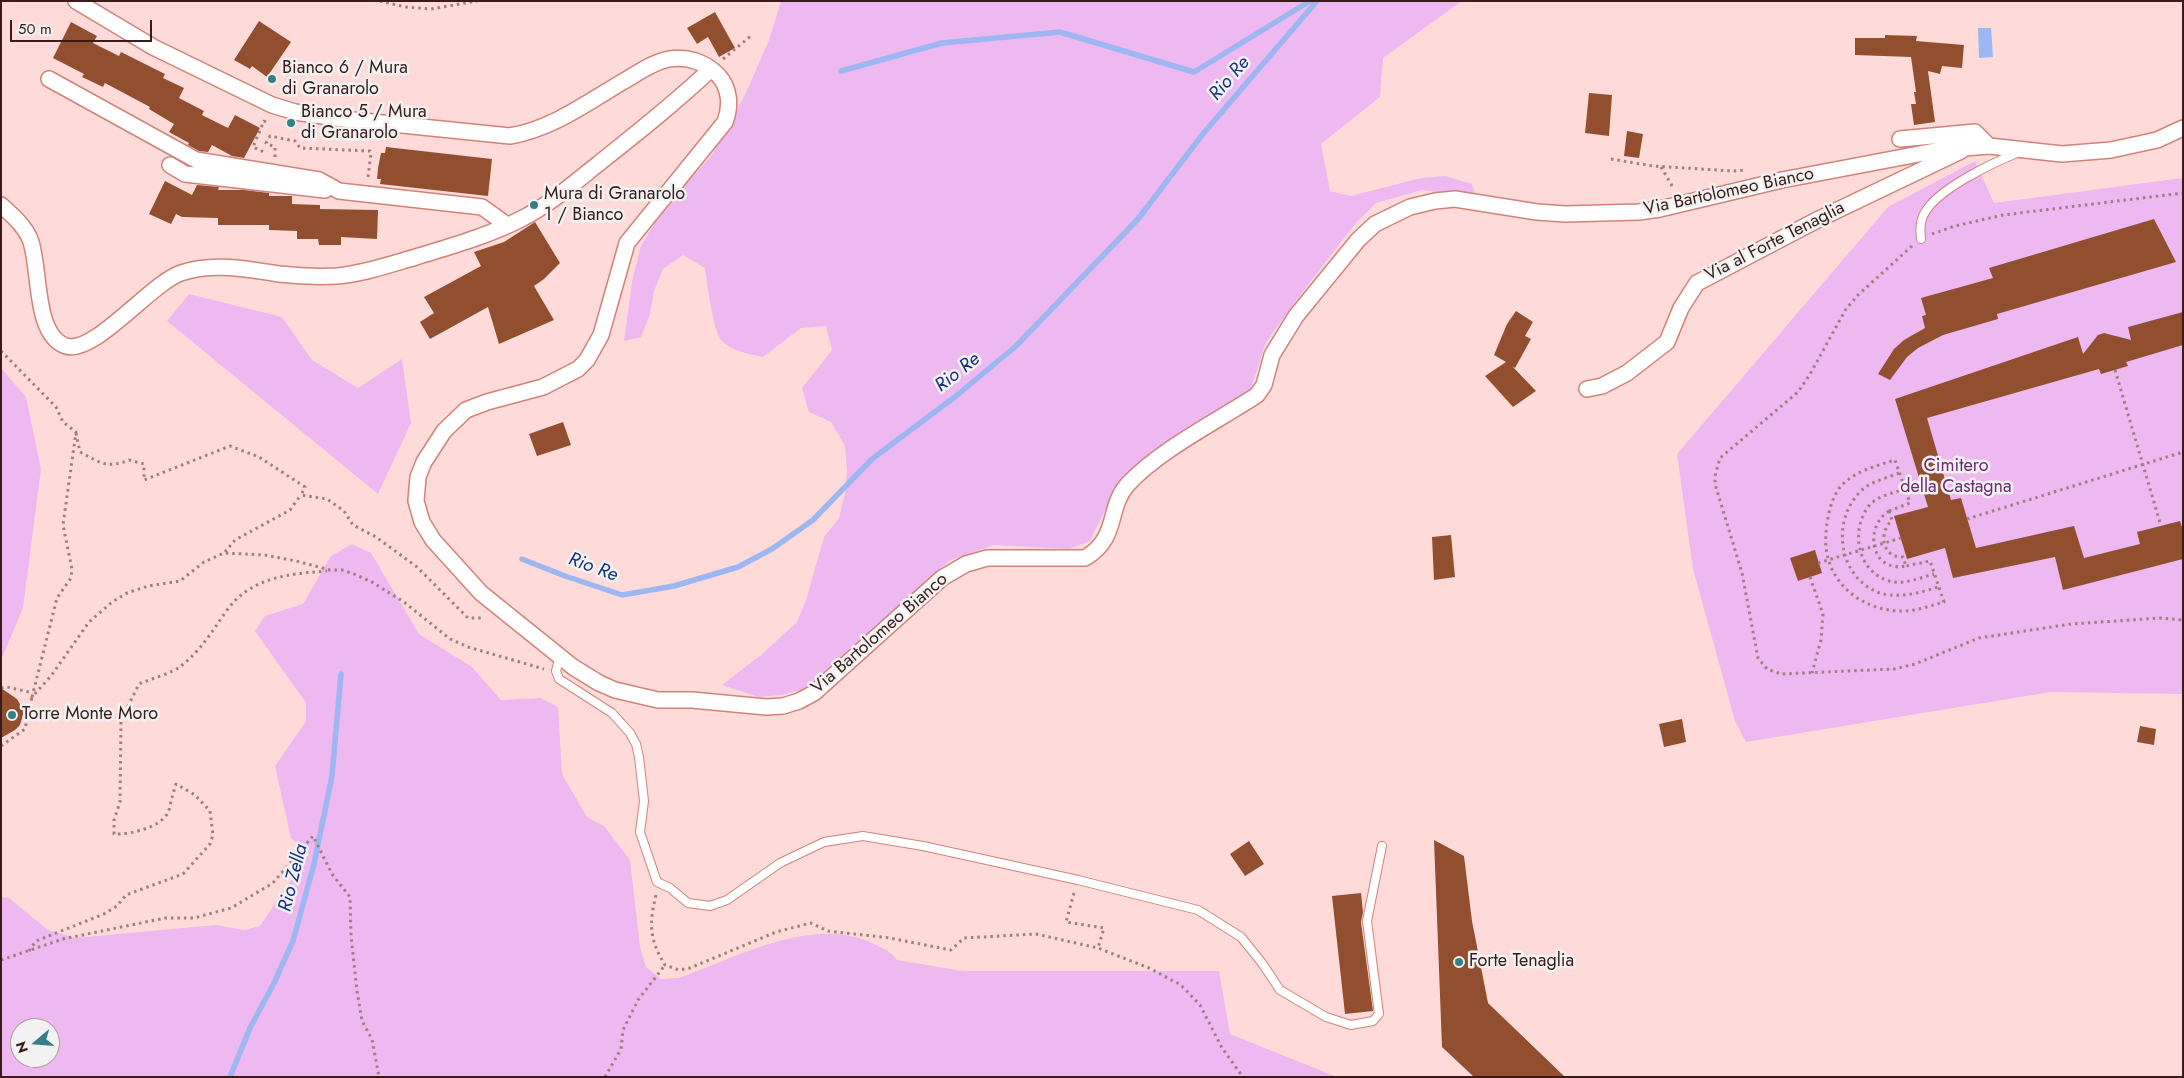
<!DOCTYPE html>
<html>
<head>
<meta charset="utf-8">
<style>
  body { margin:0 }
  #map { position:relative; width:2184px; height:1078px; overflow:hidden; background:#fedbd8; font-family:Jost,sans-serif }
  canvas { display:block }
  .frame { position:absolute; inset:0; border:2px solid #3a1b19; pointer-events:none }
  .north { position:absolute; left:10px; top:1018px; width:50px; height:50px; box-sizing:border-box; background:#f2f2f2; border:1px solid #a89c9b; border-radius:50%; rotate:252deg; font-size:14px; font-weight:700; line-height:20px; text-align:center; color:#3a1b19 }
  .north::after { content:''; display:block; margin:auto; width:18px; height:22px; background:#377f87; clip-path:polygon(50% 0,100% 100%,50% 72%,0 100%) }
  .scale { position:absolute; left:10px; top:20px; width:142px; height:22px; box-sizing:border-box; border:2px solid #3a1b19; border-top:0; padding-left:6px; font-size:15px; line-height:18px; white-space:nowrap; color:#3a1b19; -webkit-text-stroke:4px #f2f2f2; paint-order:stroke }
</style>
</head>
<body>
<div id="map">
<canvas width="2184" height="1078"></canvas>
<div class="frame"></div>
<div class="north">N</div>
<div class="scale">50 m</div>
</div>
<script>
const context = document.querySelector('canvas').getContext('2d');
context.lineJoin = 'round';
function fillPath(path, color) { context.fillStyle = color; context.fill(path, 'evenodd'); }
function stroke(path, color, width, dash) { context.strokeStyle = color; context.lineWidth = width; context.lineCap = dash ? 'butt' : 'round'; context.setLineDash(dash || []); context.stroke(path); }
function label(font, color, halo, rows, align = 'center') {
  context.font = font + ' Jost,sans-serif'; context.lineWidth = 5; context.setLineDash([]); context.textBaseline = 'middle'; context.strokeStyle = halo; context.fillStyle = color; for (const [text, x, y, turn = 0] of rows) {
    context.save(); context.translate(x, y); context.rotate((+turn || 0) * Math.PI / 180); context.textAlign = isNaN(turn) ? turn : align; if (halo) context.strokeText(text, 0, 0); context.fillText(text, 0, 0); context.restore();
  }
}
fillPath(new Path2D(`
  M781 1H1462L1383 58 1380 97 1321 144 1330 191 1351 196 1421 178 1445 176 1472 184 1476 197 1422 190 1376 203 1356 223 1307 286 1266 342 1251 388 1226 407 1136 465 1116 487 1090 541 1069 549 993 545 949 561 804 689 781 695 758 697 722 685 761 655 797 622 806 600 824 537 839 518 845 494 847 470 845 446 831 422 809 412 802 388 832 350 826 326 801 328 763 357C749 354 731 351 721 340 713 330 707 282 705 268L683 255 663 269 654 291 650 314 641 337 624 341 632 282 641 246 662 211 711 156 745 95 769 40Z
  M1975 161 1994 203 2183 178V694L2051 692 1746 742 1735 721 1693 569 1677 454 1888 207Z
  M189 294 282 317 312 360 358 388 402 359 411 423 378 494 167 321Z
  M1 368 26 397 41 469 23 608 1 660Z
  M352 544 371 553 419 634 472 667 501 700 541 698 558 707 562 774 587 817 604 826 630 860 640 947 646 967 661 979 679 978C737 957 813 915 872 943 882 948 891 951 897 960L963 971H1219L1230 1034 1337 1077H1V897L9 898 48 930 75 938 216 925 244 930 260 926 309 854 291 838 275 766 306 721V703L255 631 265 616 303 604 331 556ZM20 1028H50V1058H20Z`), '#eeb8f0');
fillPath(new Path2D(`
  M1978 28H1991L1993 57 1979 58Z`), '#9cb7f1');
stroke(new Path2D(`
  M841 71 942 43 1060 32 1194 72 1310 1
  M522 559 565 576 622 595 674 586 738 567 772 549 813 520 872 459 956 396 1016 346 1138 219 1202 135 1317 1
  M230 1077 250 1028 274 983 293 941 314 864 332 776 341 674`), '#9cb7f1', 5.5);
fillPath(new Path2D(`
  M715 12 735 48 719 57 708 37 697 44 687 28Z
  M259 21 291 42 267 77 252 66 250 69 234 60Z
  M71 22 97 36 93 43 119 56 121 52 165 74 163 78 184 88 179 98 204 111 202 115 228 128 235 115 260 128 244 158 232 156 212 145 208 152 199 151 188 145 189 143 169 132 174 124 149 109 150 107 105 83 103 87 82 77 84 74 53 58Z
  M1885 35 1917 36 1916 41 1964 45 1962 68 1942 66 1940 74 1928 71 1935 122 1914 125 1911 104H1916L1914 92H1916L1911 57 1855 55V38H1885Z
  M1589 93 1612 95 1609 136 1585 133Z
  M1627 131 1643 134 1639 158 1624 156Z
  M386 147 492 159 488 196 380 184 381 179H377L378 168 381 153H385Z
  M165 181 192 195 197 185 219 187 218 190H244L269 193V196H292V204L320 205V209L378 210 377 239 341 237V245H319L318 239H297V231L269 230V225H218V218L182 217 176 214 171 224 149 214Z
  M2154 219 2176 262 1997 314 1998 319 1943 335 1918 348 1907 357 1890 380 1878 374 1894 349 1904 340 1925 328 1922 316 1926 315 1921 298 1993 278 1989 268Z
  M535 222 560 263 544 279 534 286 554 320 499 344 488 307 430 339 420 322 434 313 424 297 481 266 474 252 504 242Z
  M1516 311 1533 322 1525 336 1531 339 1515 368 1512 366 1536 391 1513 407 1485 376 1506 362 1494 355 1507 324Z
  M2183 312V345L2126 362 2128 366 2101 374 2099 369 1927 418 1951 500 1961 498 1976 548 2074 526 2084 558 2140 544 2137 532 2180 521 2183 530V559L2063 590 2055 557 1953 578 1945 548 1907 559 1894 516 1928 507 1895 399 2078 337 2083 354 2098 335 2104 333 2131 340 2128 327Z
  M563 422 571 445 537 456 529 434Z
  M1451 535 1455 577 1434 580 1432 537Z
  M1815 550 1822 573 1798 581 1790 558Z
  M1 688 17 699 24 711 20 725 15 730 1 738Z
  M1682 719 1686 742 1664 747 1659 724Z
  M2140 726 2156 729 2154 745 2137 742Z
  M1434 840 1464 856 1472 921 1488 1003 1565 1077H1474L1442 1047Z
  M1249 841 1264 864 1245 876 1230 854Z
  M1361 893 1363 912 1361 922 1373 1011 1345 1014 1332 896Z`), '#914f30');
const lane = new Path2D(`
  M1921 239C1920 231 1920 223 1923 216 1934 190 1993 163 2019 152
  M560 656 556 671 559 679 612 713 630 733 636 744 639 757 644 801 640 832 657 882 670 888 688 903 710 906 727 900 780 863 824 842 863 836 923 846 1078 880 1198 910 1241 937 1262 963 1280 990 1326 1017 1351 1025 1373 1021 1379 1014 1367 921 1382 846`);
const street = new Path2D(`
  M76 1 153 47 272 105 295 112 343 119 510 136C552 129 588 102 624 81 638 73 653 62 669 59 687 56 705 62 718 75 730 88 731 106 725 122L627 243 601 335 587 360 578 369 543 387 487 402 466 410 444 431 424 462 418 477 416 501 422 522 433 540 481 593 573 667 599 683 615 690 658 700H692L766 707 783 706 799 701 814 693 942 578 966 564 987 558H1085C1120 537 1106 509 1128 484 1161 449 1216 422 1257 395L1264 385 1272 355 1296 316 1358 240 1375 224 1410 207 1435 201 1455 199 1537 212 1565 214 1639 212 1660 209 1782 180 1940 150 1989 146 2062 154 2111 150 2157 140 2183 128
  M49 79 196 160 319 180 339 191 482 207 507 225
  M1900 139 1975 132 1989 146
  M170 165 185 174 325 190
  M1 205C12 215 24 225 30 239 41 267 33 335 66 346 94 355 151 283 181 273 213 262 246 269 279 274 297 276 318 277 337 276 363 274 391 264 416 257 451 246 488 236 521 219 549 205 573 184 598 164 637 133 675 103 711 69
  M1587 389 1602 386 1627 373 1667 342 1681 308 1697 283 1819 219 1961 151`);
stroke(lane, '#d1827b', 10);
stroke(street, '#d1827b', 18);
stroke(new Path2D(`
  M380 1 405 7 431 9 477 1
  M723 59 752 35
  M266 122 264 121 253 147 266 153
  M275 157V147L266 143 270 136 295 141 300 148 370 151 371 153 368 177
  M1611 159 1653 166 1733 171 1745 170
  M1661 167 1674 189
  M1932 234 1955 226 2003 215 2183 193
  M1912 246 1858 295 1846 309 1809 376 1798 392 1720 458 1715 476V484L1742 573 1758 658 1767 669 1781 674 1894 669 1915 664 1979 638 2071 624 2160 618 2183 620
  M1 351 56 407 63 422 76 432 63 525 72 569 71 578 57 598 32 697 51 676 89 622 112 602 127 593 148 586 180 581 204 562 224 553 265 555 296 561 330 570H342L354 574 372 582 404 602 450 639 468 647 544 669
  M2115 370 2161 526
  M76 433 80 452C101 463 106 469 129 460L144 464V480L230 446 259 457 305 487 301 495 327 499 344 511 353 525 376 537 417 567 468 618H484
  M1899 473C1887 478 1871 481 1861 491 1832 519 1837 573 1875 591 1894 600 1920 593 1938 587
  M1905 489C1893 493 1876 496 1868 507 1850 532 1858 572 1889 581 1904 585 1919 578 1934 574
  M1889 511 1910 503 1895 460C1876 466 1855 471 1841 486 1831 498 1827 518 1826 533 1822 577 1856 609 1899 611 1914 612 1929 606 1944 602L1930 561 1906 566
  M1889 511 1892 520C1878 533 1882 558 1903 557L1906 566C1871 573 1863 528 1889 511Z
  M1967 519 2183 452
  M225 552 235 540 290 510 301 495
  M1818 563 1901 538
  M1810 577 1823 614 1821 640 1812 673
  M1 688 7 687 33 693
  M1 746 25 729 32 697
  M1074 893 1066 922 1104 928 1098 948
  M656 895C649 923 649 939 665 965L679 970 690 968 776 932 811 923 828 931 890 938 951 950 964 938 1036 934 1098 948 1149 968 1181 985 1200 1005 1222 1048 1243 1077
  M29 951 36 941 104 914 117 906 126 895 183 874 210 844 213 835 210 811 195 795 176 784C173 793 171 801 169 810 164 827 129 835 114 834V820L120 802 121 720 139 684C152 678 171 674 181 666 201 650 211 633 225 613 249 577 288 574 327 571
  M1 960 63 939 165 918H194L231 908 273 883 313 836 332 874 350 897 351 936 357 991 362 1021 372 1039 379 1077
  M605 1077 621 1049 623 1030 638 1000 665 965`), '#a07f7c', 3, [2.5, 4]);
stroke(lane, '#fff', 8);
stroke(street, '#fff', 15);
for (const [x, y, r, color] of [
  [272,79,5,"#377f87"],
  [291,123,5,"#377f87"],
  [534,205,5,"#377f87"],
  [12,715,5,"#377f87"],
  [1459,962,5,"#377f87"]
]) { const dot = new Path2D(); dot.arc(x, y, r, 0, 2 * Math.PI); context.fillStyle = color; context.fill(dot); stroke(dot, '#f2f2f2', 2); }
label('18px', '#3a1b19', '#f2f2f2', [
  ["Bianco 6 / Mura",282,69],
  ["di Granarolo",282,90],
  ["Bianco 5 / Mura",301,113],
  ["di Granarolo",301,134],
  ["Mura di Granarolo",544,195],
  ["1 / Bianco",544,216],
  ["Torre Monte Moro",22,715],
  ["Forte Tenaglia",1469,962]
], 'left');
label('18px', '#3a1b19', '#f2f2f2', [
  ["Via Bartolomeo Bianco",1729,192,-12],
  ["Via al Forte Tenaglia",1775,242,-27],
  ["Via Bartolomeo Bianco",880,634,-41]
]);
label('18px', '#6f2874', '#f2f2f2', [
  ["Cimitero",1956,467],
  ["della Castagna",1956,488]
]);
label('italic 19px', '#163283', '#f2f2f2', [
  ["Rio Re",1230,79,-49],
  ["Rio Re",958,373,-38],
  ["Rio Re",593,568,20],
  ["Rio Zella",294,878,-76]
]);
</script>
</body>
</html>
